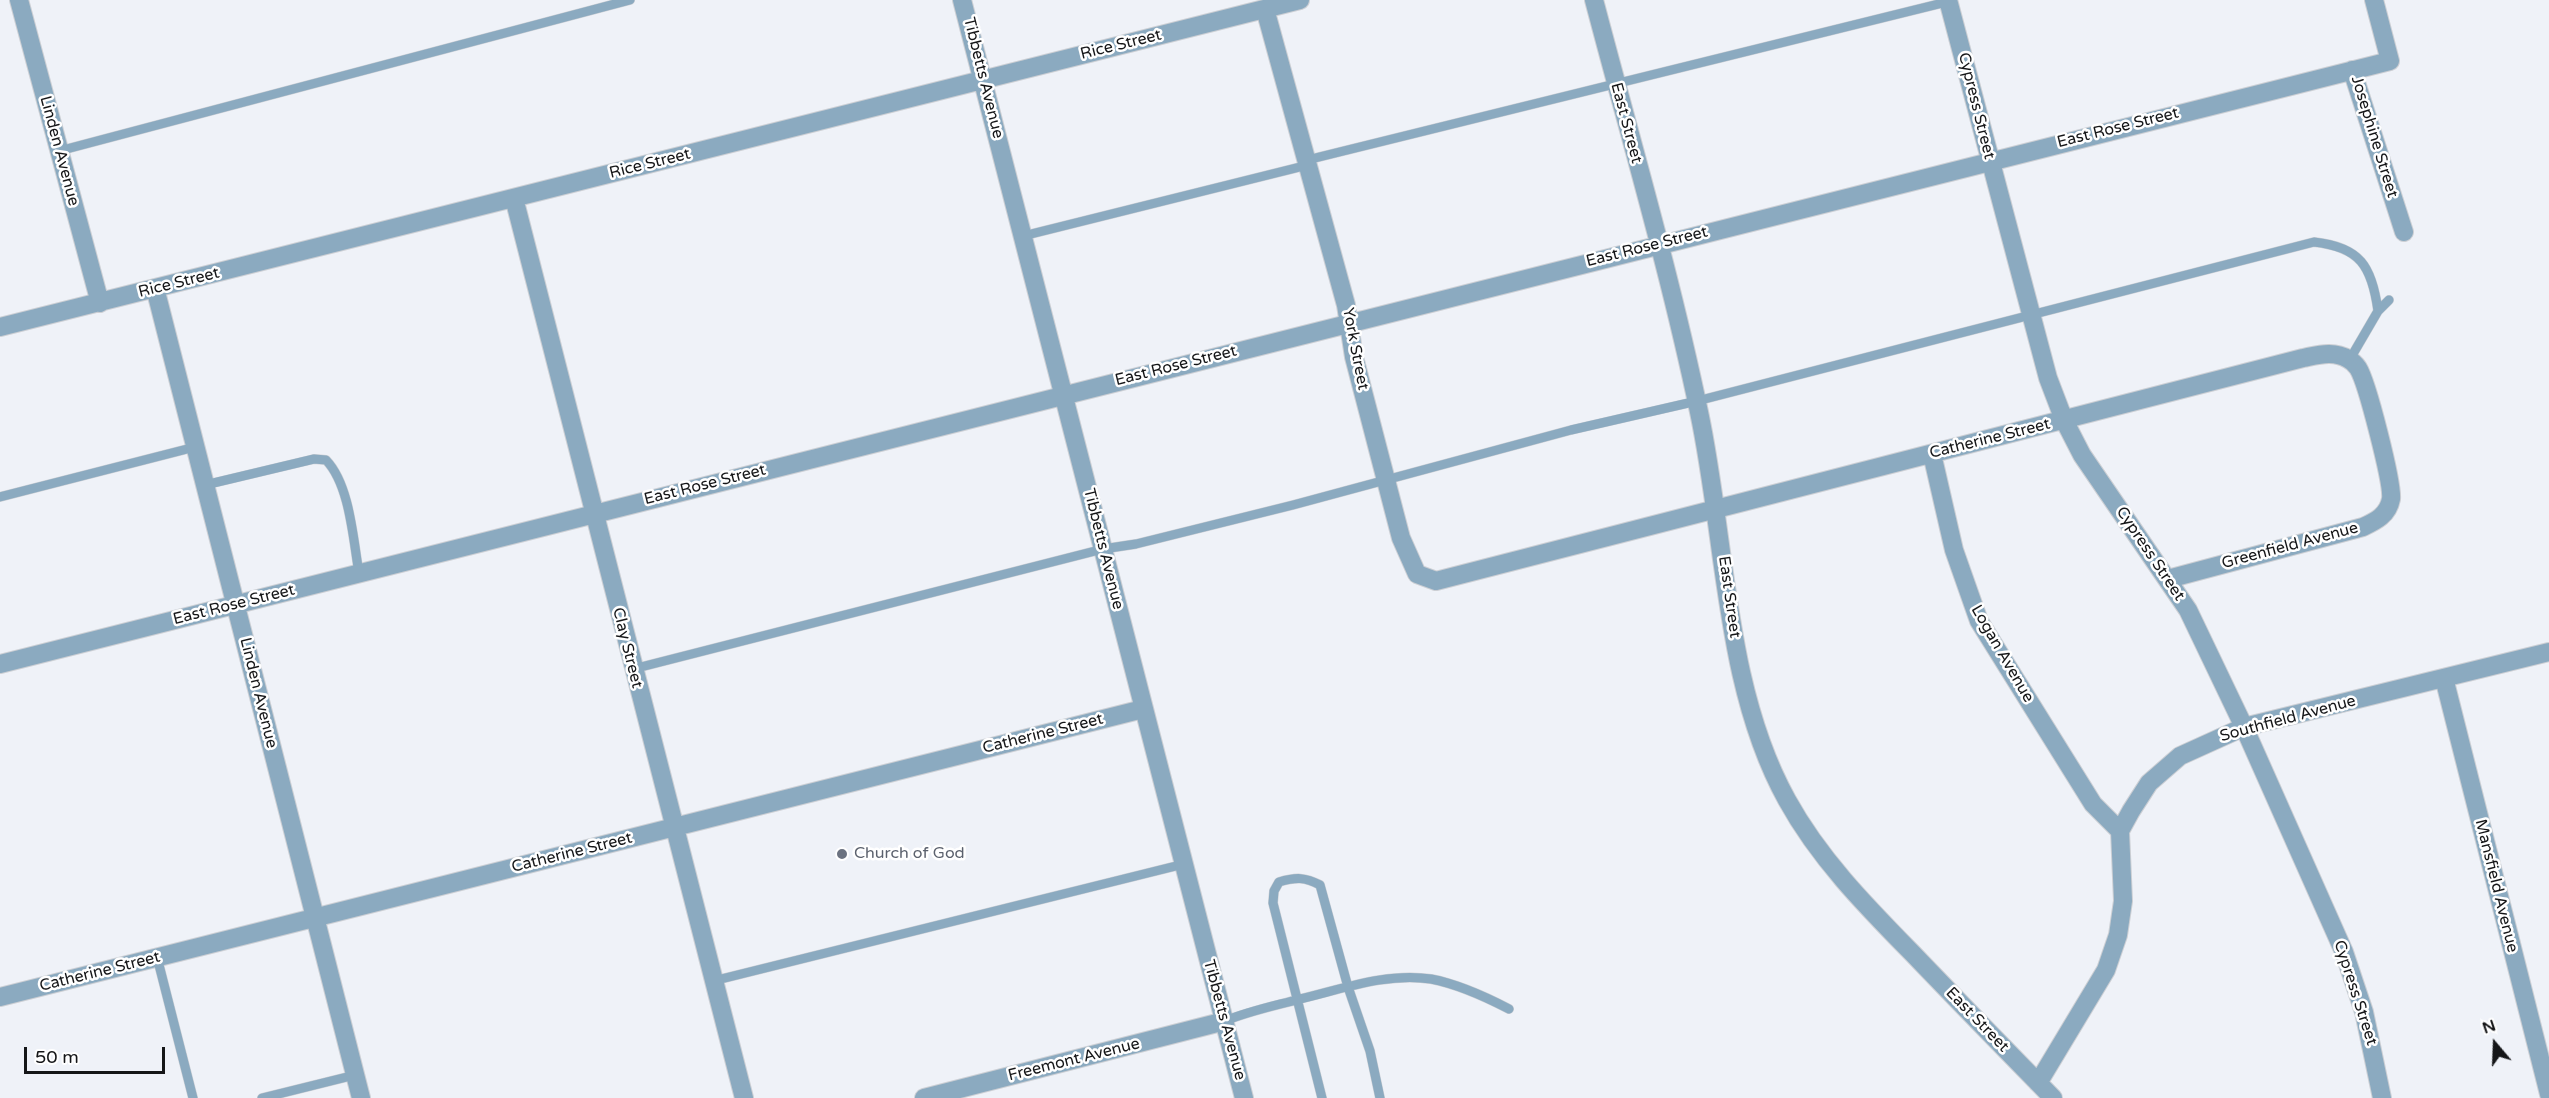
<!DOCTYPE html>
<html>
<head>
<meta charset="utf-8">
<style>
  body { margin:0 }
  #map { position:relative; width:2549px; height:1098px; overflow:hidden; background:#eff2f8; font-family:"Varela Round",sans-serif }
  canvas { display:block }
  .north { position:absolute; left:2465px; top:1014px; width:60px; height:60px; -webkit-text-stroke:4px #fff; paint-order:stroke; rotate:341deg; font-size:16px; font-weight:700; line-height:24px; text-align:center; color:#151618 }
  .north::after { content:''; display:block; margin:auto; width:21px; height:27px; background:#151618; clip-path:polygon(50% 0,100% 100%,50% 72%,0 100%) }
  .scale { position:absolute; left:24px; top:1047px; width:141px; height:27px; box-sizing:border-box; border:3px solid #151618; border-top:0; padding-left:8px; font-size:18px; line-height:21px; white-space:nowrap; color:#151618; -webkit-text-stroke:4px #fff; paint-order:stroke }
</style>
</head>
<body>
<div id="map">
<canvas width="2549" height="1098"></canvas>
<div class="north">N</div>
<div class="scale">50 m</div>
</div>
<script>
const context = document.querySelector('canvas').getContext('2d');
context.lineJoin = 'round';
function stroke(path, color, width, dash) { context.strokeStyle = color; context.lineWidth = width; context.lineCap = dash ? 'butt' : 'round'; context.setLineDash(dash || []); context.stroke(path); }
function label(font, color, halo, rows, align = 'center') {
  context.font = font + ' "Varela Round",sans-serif'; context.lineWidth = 5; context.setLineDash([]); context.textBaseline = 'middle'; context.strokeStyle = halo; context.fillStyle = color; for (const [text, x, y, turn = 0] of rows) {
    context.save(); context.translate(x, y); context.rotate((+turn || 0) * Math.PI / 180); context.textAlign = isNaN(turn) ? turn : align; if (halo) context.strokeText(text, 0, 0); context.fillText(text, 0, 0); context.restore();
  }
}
const service = new Path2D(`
  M59 151 630 0
  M1307 160 1951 1
  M1023 236 1308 165
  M2350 359 2378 311 2389 300
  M205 485 314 459 326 460C350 485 353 539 359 573
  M0 497 195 447
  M633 669 1103 549 1136 544 1293 505 1571 430 1697 401 2314 242C2360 247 2372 266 2378 311
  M157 957 193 1098
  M713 981 1184 864
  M1225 1021C1249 1011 1274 1006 1300 999 1342 989 1388 972 1431 979 1457 984 1486 997 1509 1009
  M262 1098 355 1075
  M1322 1098 1273 903 1274 891 1279 882C1296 877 1305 877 1320 885L1348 987 1370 1051 1380 1098`);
const minor = new Path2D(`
  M19 0 100 303
  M962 0 1244 1098
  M1594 0C1630 137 1670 273 1699 412 1726 538 1724 687 1787 800 1820 860 1868 908 1916 957 1961 1004 2007 1051 2053 1098
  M1948 0 2048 378 2064 420 2082 455 2188 610 2244 727 2344 952 2364 1012 2382 1098
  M1265 9 1346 305 1354 357 1401 538 1417 574 1436 581 2303 358C2318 355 2334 350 2348 359 2352 361 2356 365 2358 368 2367 382 2393 484 2391 499 2388 515 2376 521 2363 527L2168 579
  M2352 70 2404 232
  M514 198 744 1098
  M155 288 361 1098
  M0 327 1300 0
  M1932 454 1954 550 1979 621 2093 804 2120 831
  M0 664 2390 61 2374 0
  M2444 678 2549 1094
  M0 997 1143 709
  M2038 1083 2106 970 2118 935 2123 901 2120 831 2131 811 2149 783 2180 756 2244 727 2549 652
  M924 1098 1225 1021`);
stroke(service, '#cccfd4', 10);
stroke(minor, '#cccfd4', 20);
stroke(service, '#8baac0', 9);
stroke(minor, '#8baac0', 18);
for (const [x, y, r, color] of [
  [842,854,6,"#6b7280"]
]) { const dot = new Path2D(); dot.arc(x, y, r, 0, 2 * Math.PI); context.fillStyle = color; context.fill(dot); stroke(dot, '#fff', 2); }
label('16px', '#151618', '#fff', [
  ["Rice Street",1121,45,-14],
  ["Tibbetts Avenue",983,78,76],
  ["Cypress Street",1976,106,76],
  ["East Street",1626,123,75],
  ["East Rose Street",2118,128,-14],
  ["Josephine Street",2374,137,73],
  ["Linden Avenue",59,151,75],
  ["Rice Street",650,164,-14],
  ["East Rose Street",1647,247,-14],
  ["Rice Street",179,283,-14],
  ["York Street",1355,349,79],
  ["East Rose Street",1176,366,-14],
  ["Catherine Street",1990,439,-14],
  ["East Rose Street",705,485,-14],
  ["Greenfield Avenue",2290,546,-15],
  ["Tibbetts Avenue",1103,549,76],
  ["Cypress Street",2150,554,56],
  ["East Street",1729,597,82],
  ["East Rose Street",234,605,-14],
  ["Clay Street",627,648,76],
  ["Logan Avenue",2002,654,60],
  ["Linden Avenue",258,693,76],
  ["Southfield Avenue",2288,719,-15],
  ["Catherine Street",1043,734,-14],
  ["Catherine Street",572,853,-14],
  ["Mansfield Avenue",2496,886,76],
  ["Catherine Street",100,972,-14],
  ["Cypress Street",2355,993,72],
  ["Tibbetts Avenue",1224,1020,75],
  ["East Street",1977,1020,46],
  ["Freemont Avenue",1074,1060,-14]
]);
label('16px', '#5b616d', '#fff', [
  ["Church of God",854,854]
], 'left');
</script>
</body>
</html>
